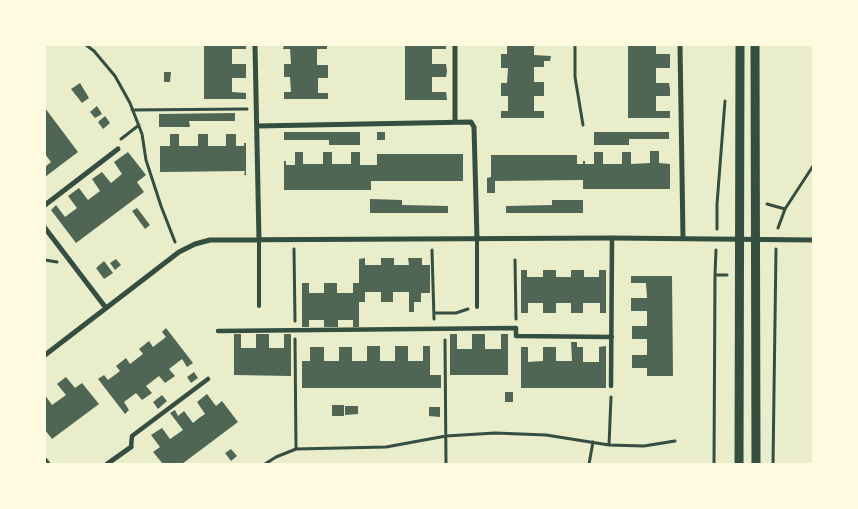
<!DOCTYPE html>
<html>
<head>
<meta charset="utf-8">
<style>
  body { margin:0 }
  #map { position:relative; width:858px; height:509px; overflow:hidden; background:#e9edc9; font-family:Bitter,serif }
  canvas { display:block }
  .frame { position:absolute; inset:0; border:46px solid #fefae0; pointer-events:none }
</style>
</head>
<body>
<div id="map">
<canvas width="858" height="509"></canvas>
<div class="frame"></div>
</div>
<script>
const context = document.querySelector('canvas').getContext('2d');
context.lineJoin = 'round';
function fillPath(path, color) { context.fillStyle = color; context.fill(path, 'evenodd'); }
function stroke(path, color, width, dash) { context.strokeStyle = color; context.lineWidth = width; context.lineCap = dash ? 'butt' : 'round'; context.setLineDash(dash || []); context.stroke(path); }
fillPath(new Path2D(`
  M204 45H246V49H232V64H246V78H232V92L246 93V99H204Z
  M284 45H327V49H317V65H328V78H318V93H328V99H284V92H291L290 77H284V64H291L290 49H283Z
  M405 45H446V49H432V64H446L447 71 446 77H432V92H446L447 100H405Z
  M507 45H534V55L551 56 550 61H544V67H534V82H544V96H534V111H544V118H501V111H508V96H501V83H507L508 68H501V54H507Z
  M628 45H656V54H670V68H656V83H669L670 89V96H656V111H670V118H628Z
  M164 72H171L170 82H164Z
  M80 83 89 98 82 103 71 89Z
  M97 106 102 114 95 118 90 112Z
  M45 108 78 152 45 177V167L51 162 45 154Z
  M235 113V121H189L190 127H159V114Z
  M105 116 110 123 103 129 98 122Z
  M284 132H360V145H329V140H284Z
  M377 132H385V140H377Z
  M594 132H669V139H629V145H594Z
  M170 134H179V146H198V134H208V146H226V134H236V146H244V143H246V175H244L245 171 160 172V146H170Z
  M650 151H659V163L670 164V189H583V180L495 181V193H487V178L491 177V155H577V164H583V161H585V164H594V152H603V164H622V152H631V164L650 163Z
  M128 152 146 175 137 182 144 192 76 243 51 210 56 205 65 217 77 208 68 196 79 188 88 200 100 191 92 179 102 172 111 183 122 174 114 162Z
  M295 152H303V164H323V152H332V164H351V152H360V165H377V154H463V181H371V190H284V161H286V165H295Z
  M370 199 402 200V205L448 206V213H370Z
  M552 200H583V213H506V206L552 205Z
  M137 208 150 225 145 229 132 211Z
  M365 258V265H381V258H394V265H409L408 258H422V265H430V293H421V302H414V312H409V292H393V302H381V292H365V302H359V327H353V320H338V327H324V320H309V327H302V283H309V293H324V283H337V293H353V283H359V259Z
  M116 259 121 265 115 270 110 263Z
  M104 261 113 273 104 279 96 268Z
  M521 270H527V277H543V270H556V277H571V270H584V277H599V270H606V313H600V303H583V313H571V303H556V313H543V303H528V313H521Z
  M631 276H672L673 376H647V368H632V355H647V339H632V326H647V311H631V298H647L646 283H631Z
  M166 328 193 363 187 367 182 359 169 369 175 376 165 383 159 376 146 386 152 393 142 400 136 393 124 402 129 410 125 414 98 379 104 375 108 380 120 371 116 366 126 358 130 364 143 354 139 349 149 341 153 347 166 337 162 332Z
  M234 334H241V348H256V334H269V348H284V334H291V376L234 375Z
  M450 334H457V349H472V334H485V349H501V334H508V375H450Z
  M571 342H577V347H583V362H599V347L606 346V388H521V347H528V362L543 361V347H556V361H572Z
  M367 346H380V361H395V346H408V361H423V346H430V375H441V388H302V361H310V347H324V361H339V347H352V361H367Z
  M194 372 198 378 191 383 187 377Z
  M66 377 75 388 82 383 99 404 52 439 45 430V395L52 405 66 395 57 384Z
  M505 392H513V402H505Z
  M207 394 216 406 222 401 238 422 182 464H163L153 452 160 447 151 435 162 428 170 439 183 430 170 413 175 410 178 416 184 411 193 423 199 418 205 414 197 402Z
  M162 395 167 401 158 409 153 402Z
  M332 405H344V416H332Z
  M345 406H358V414L345 415Z
  M429 407H440V417L429 416Z
  M231 449 237 456 231 461 225 453Z`), '#4f6655');
stroke(new Path2D(`
  M86 45 94 51 115 76 130 103 142 134 146 160 161 206 175 242
  M575 45V77L583 125
  M132 110 247 109
  M121 139 139 125
  M767 204 785 209
  M778 228 785 209 813 166
  M717 229V204L725 101
  M294 249 295 321
  M432 250 434 319
  M45 260 57 262
  M515 260 516 319
  M715 275H727
  M434 313H456L468 309
  M295 339 296 449
  M445 340 446 464
  M609 445 611 397
  M265 464 276 457 296 449 386 447 446 436 495 433 546 435 609 445 644 446 675 441
  M589 464 593 442
  M714 464 715 275 716 250
  M773 464 776 249`), '#344e41', 3);
stroke(new Path2D(`
  M477 239V307
  M259 241V306`), '#344e41', 4);
stroke(new Path2D(`
  M218 331 516 328V336L612 337
  M611 386 612 238
  M131 447 132 436 208 379`), '#344e41', 4.5);
stroke(new Path2D(`
  M255 45 259 241
  M455 45V122
  M680 45 683 238
  M257 126 471 122 474 127 477 239
  M45 205 118 149
  M45 228 106 308
  M45 355 179 252 195 244 210 240 612 238 813 240
  M45 460 48 464
  M107 464 131 447`), '#344e41', 5);
stroke(new Path2D(`
  M755 45 756 464
  M739 464 740 45`), '#344e41', 9);
</script>
</body>
</html>
